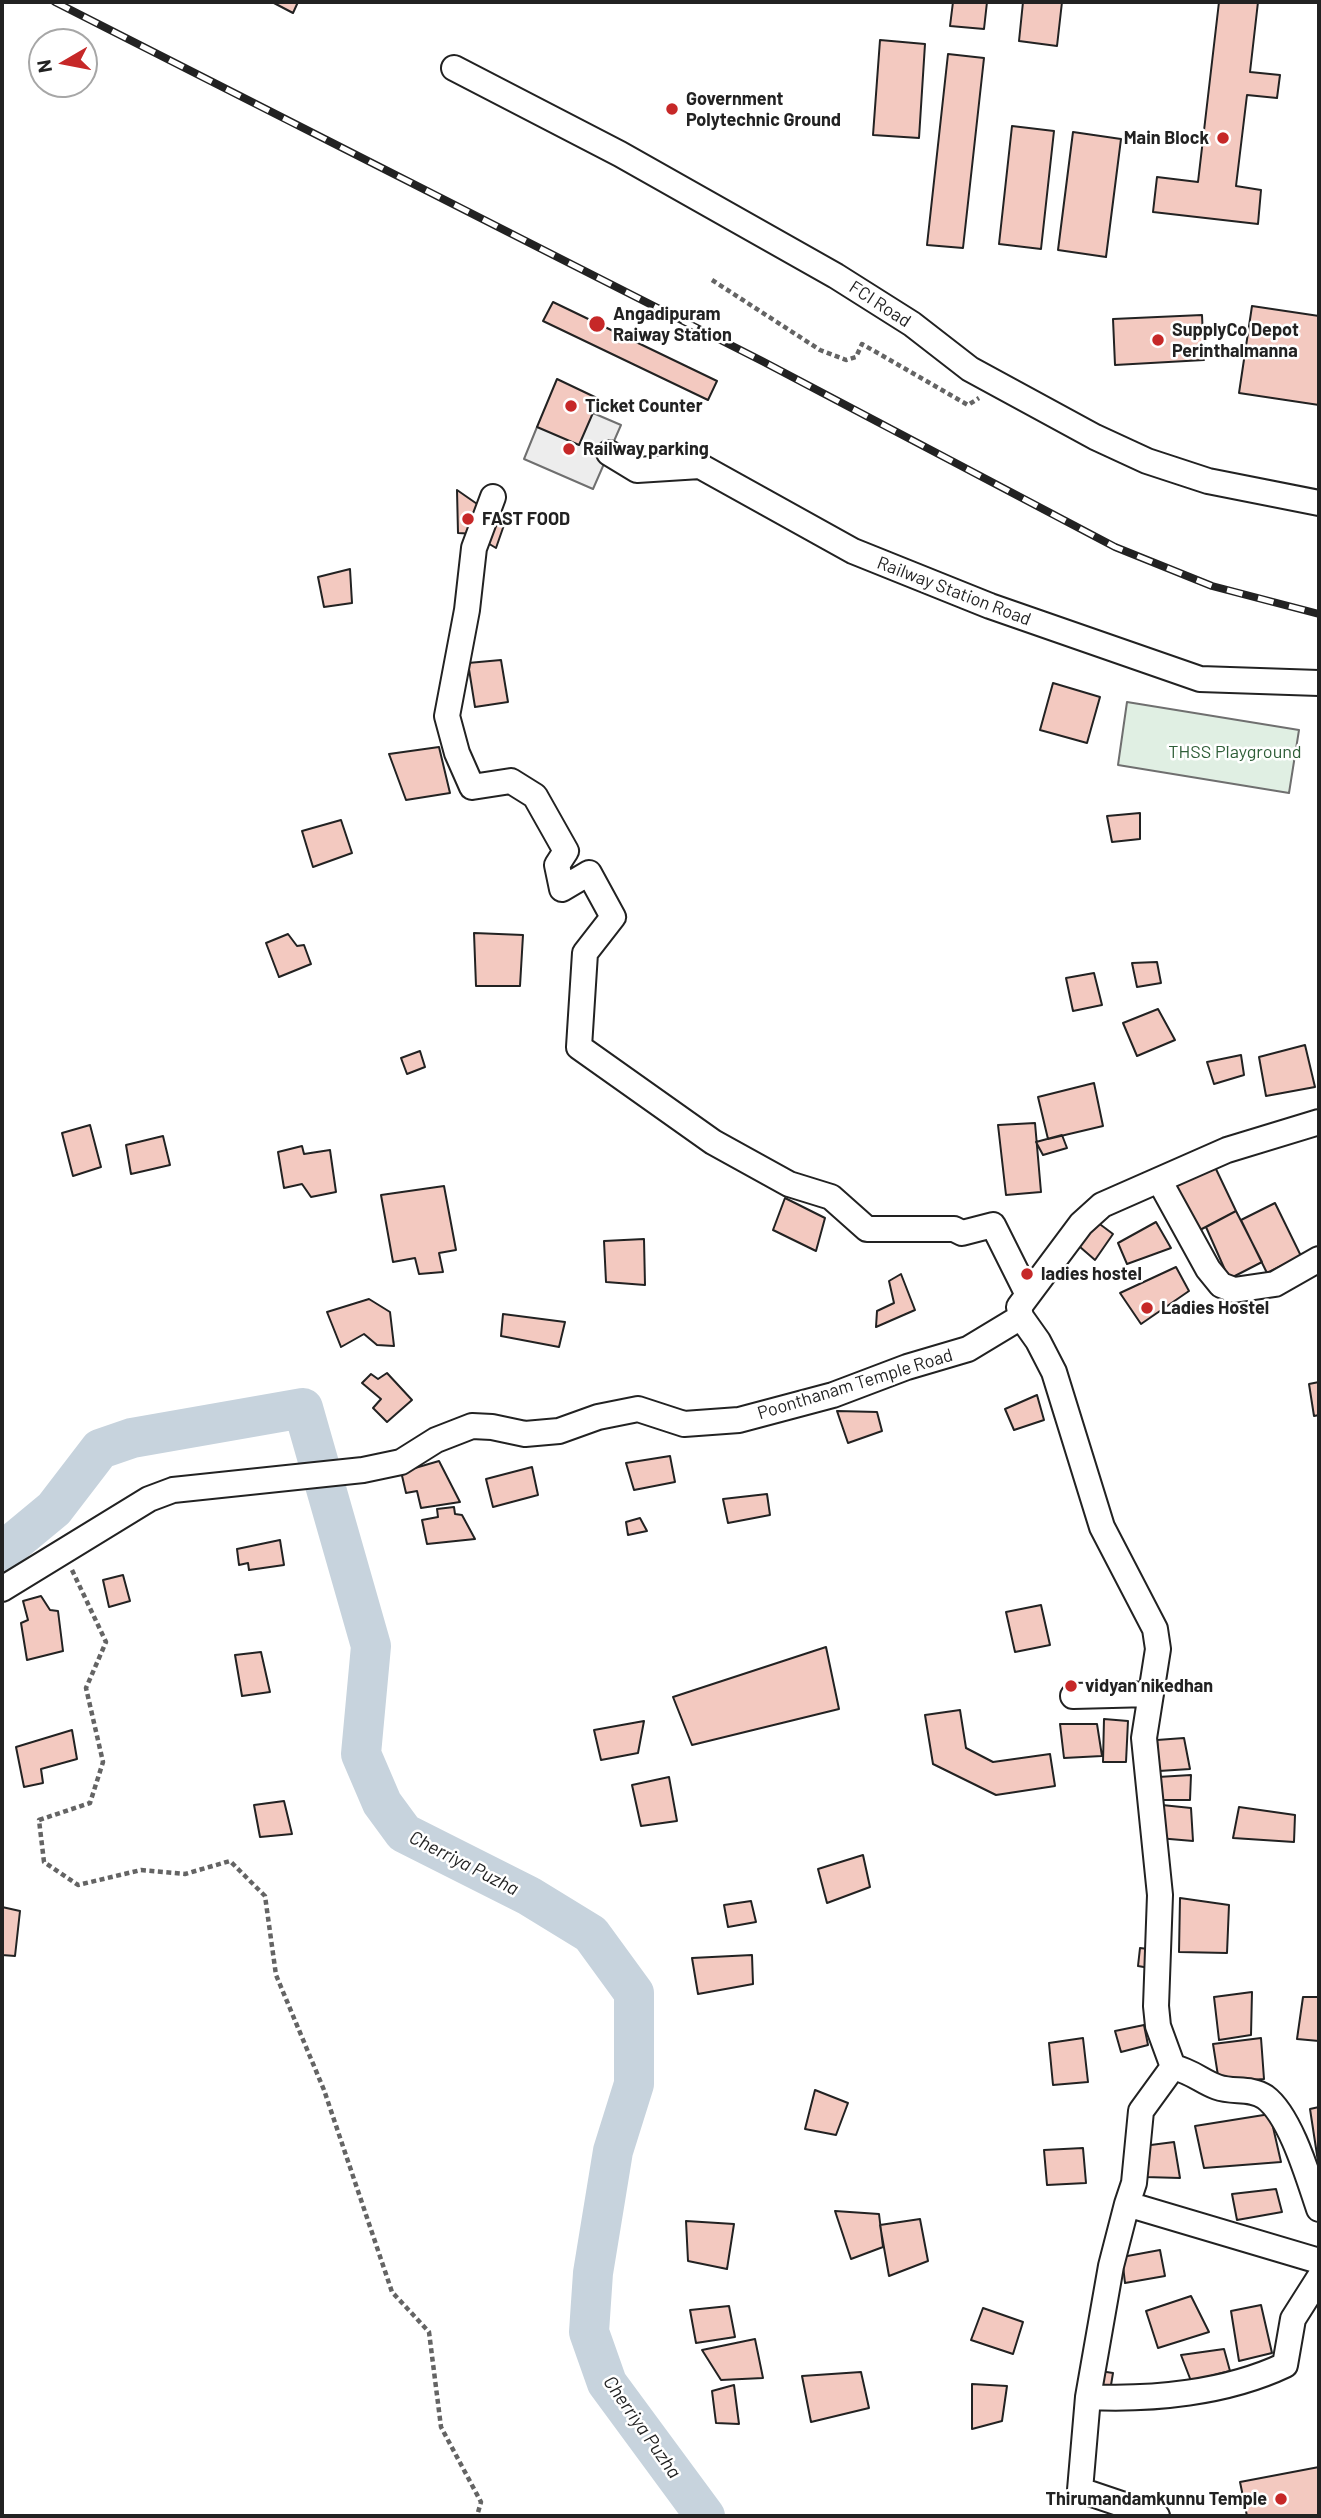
<!DOCTYPE html>
<html>
<head>
<meta charset="utf-8">
<style>
  body { margin:0 }
  #map { position:relative; width:1321px; height:2518px; overflow:hidden; background:#fff; font-family:Barlow,sans-serif }
  canvas { display:block }
  .frame { position:absolute; inset:0; border:4px solid #222; pointer-events:none }
  .north { position:absolute; left:28px; top:28px; width:70px; height:70px; box-sizing:border-box; background:#fff; border:2px solid #a7a7a7; border-radius:50%; rotate:260deg; font-size:19px; font-weight:700; line-height:28px; text-align:center; color:#222 }
  .north::after { content:''; display:block; margin:auto; width:24px; height:32px; background:#c62828; clip-path:polygon(50% 0,100% 100%,50% 72%,0 100%) }
</style>
</head>
<body>
<div id="map">
<canvas width="1321" height="2518"></canvas>
<div class="frame"></div>
<div class="north">N</div>
</div>
<script>
const context = document.querySelector('canvas').getContext('2d');
context.lineJoin = 'round';
function fillPath(path, color) { context.fillStyle = color; context.fill(path, 'evenodd'); }
function stroke(path, color, width, dash) { context.strokeStyle = color; context.lineWidth = width; context.lineCap = dash ? 'butt' : 'round'; context.setLineDash(dash || []); context.stroke(path); }
function label(font, color, halo, rows, align = 'center') {
  context.font = font + ' Barlow,sans-serif'; context.lineWidth = 5; context.setLineDash([]); context.textBaseline = 'middle'; context.strokeStyle = halo; context.fillStyle = color; for (const [text, x, y, turn = 0] of rows) {
    context.save(); context.translate(x, y); context.rotate((+turn || 0) * Math.PI / 180); context.textAlign = isNaN(turn) ? turn : align; if (halo) context.strokeText(text, 0, 0); context.fillText(text, 0, 0); context.restore();
  }
}
const green = new Path2D(`
  M1127 702 1299 730 1289 793 1118 765Z`);
fillPath(green, '#e0efe3');
stroke(green, '#6f6f6f', 2);
const parking = new Path2D(`
  M593 413 621 425 593 489 524 459 537 427Z`);
fillPath(parking, '#ededed');
stroke(parking, '#6f6f6f', 2);
stroke(new Path2D(`
  M2 1552 54 1509 100 1449 132 1438 303 1408 371 1646 361 1754 382 1803 404 1833 529 1896 591 1934 634 1993V2084L613 2151 593 2273 589 2332 607 2383 705 2516`), '#c7d3dd', 40);
const building = new Path2D(`
  M272 2H298L293 13Z
  M953 2H987L984 29 950 26Z
  M1023 2H1062L1057 46 1019 41Z
  M1219 2H1258L1250 72 1280 75 1277 98 1247 95 1236 186 1261 190 1258 224 1153 212 1157 177 1198 182Z
  M880 40 925 44 919 138 873 135Z
  M948 54 984 58 963 248 927 245Z
  M1012 126 1054 131 1041 249 999 244Z
  M1073 132 1121 139 1106 257 1058 250Z
  M553 302 717 381 708 400 543 321Z
  M1252 306 1319 316V405L1239 393Z
  M1202 315 1204 360 1115 365 1113 319Z
  M557 379 599 399 579 445 537 427Z
  M457 490 480 506 475 534 458 533Z
  M490 513 504 525 496 548 481 539Z
  M350 569 352 603 324 607 318 577Z
  M501 660 508 702 475 707 468 663Z
  M1053 683 1100 697 1087 743 1040 730Z
  M439 747 450 793 406 800 389 754Z
  M1140 813V839L1112 842 1107 816Z
  M341 820 352 853 313 867 302 831Z
  M474 933 523 935 520 986H476Z
  M288 934 297 946 304 945 311 964 279 977 266 943Z
  M1157 962 1161 983 1137 987 1132 963Z
  M1094 973 1102 1005 1073 1011 1066 978Z
  M1158 1009 1175 1040 1137 1056 1123 1023Z
  M1305 1045 1315 1087 1266 1096 1259 1057Z
  M420 1051 425 1067 407 1074 401 1058Z
  M1241 1055 1244 1075 1214 1084 1207 1062Z
  M1094 1083 1103 1126 1048 1139 1038 1097Z
  M1035 1123 1041 1192 1006 1195 998 1125Z
  M90 1125 101 1167 73 1176 62 1133Z
  M1062 1135 1067 1148 1043 1155 1036 1142Z
  M163 1136 170 1165 131 1174 126 1145Z
  M302 1146 304 1154 330 1150 336 1192 311 1197 302 1184 284 1188 278 1152Z
  M1215 1167 1236 1211 1198 1231 1176 1186Z
  M444 1186 456 1250 439 1253 443 1272 419 1274 415 1258 393 1262 381 1195Z
  M785 1198 825 1218 816 1251 773 1230Z
  M1275 1203 1301 1256 1267 1273 1241 1220Z
  M1236 1211 1262 1262 1229 1279 1206 1227Z
  M1093 1219 1113 1234 1095 1260 1072 1240Z
  M1156 1222 1171 1248 1127 1264 1118 1243Z
  M644 1239 645 1285 606 1282 604 1241Z
  M1176 1267 1189 1291 1141 1324 1120 1293Z
  M901 1274 915 1310 876 1327 877 1311 894 1303 889 1281Z
  M369 1299 390 1312 394 1346 377 1345 364 1334 341 1347 327 1312Z
  M503 1314 565 1322 559 1347 501 1336Z
  M387 1373 412 1400 387 1422 373 1408 381 1399 362 1383 371 1374 378 1379Z
  M1319 1382V1415L1314 1416 1309 1384Z
  M1037 1395 1044 1420 1014 1430 1005 1409Z
  M837 1411 877 1412 882 1431 848 1443Z
  M670 1456 675 1482 634 1490 626 1463Z
  M439 1461 460 1502 421 1508 417 1491 406 1493 400 1467 415 1468Z
  M532 1467 538 1495 493 1507 486 1479Z
  M767 1494 770 1515 728 1523 723 1499Z
  M454 1507 455 1514 462 1515 475 1539 427 1544 422 1520 438 1517 437 1509Z
  M640 1518 647 1531 628 1535 626 1522Z
  M280 1540 284 1565 249 1570 248 1563 239 1565 237 1549Z
  M123 1575 130 1601 109 1607 103 1580Z
  M41 1596 50 1610 58 1611 63 1651 27 1660 21 1623 28 1620 23 1601Z
  M1041 1605 1050 1645 1015 1652 1006 1612Z
  M826 1647 839 1709 692 1745 673 1697Z
  M261 1652 270 1692 242 1696 235 1655Z
  M960 1710 966 1748 993 1762 1050 1754 1055 1786 996 1795 933 1764 925 1715Z
  M1104 1719 1128 1721 1126 1762H1103Z
  M644 1721 638 1753 601 1760 594 1730Z
  M1060 1724H1097L1102 1756 1064 1758Z
  M72 1730 77 1759 41 1769 43 1783 24 1787 16 1747Z
  M1184 1738 1190 1769 1159 1771 1157 1740Z
  M1191 1775 1190 1800H1160L1158 1777Z
  M669 1777 677 1821 641 1826 632 1785Z
  M284 1801 292 1834 260 1837 254 1805Z
  M1162 1805 1191 1808 1193 1841 1158 1838Z
  M1239 1807 1295 1815 1294 1842 1233 1838Z
  M863 1855 870 1887 827 1903 818 1869Z
  M1180 1898 1229 1905 1227 1953 1179 1952Z
  M751 1901 756 1922 728 1927 724 1905Z
  M2 1907 20 1911 15 1956 2 1955Z
  M1140 1948 1156 1950 1155 1969 1138 1966Z
  M752 1955 753 1984 698 1994 692 1958Z
  M1252 1992 1251 2035 1219 2040 1214 1997Z
  M1303 1997H1319V2041L1297 2039Z
  M1144 2025 1148 2045 1121 2052 1115 2031Z
  M1083 2038 1088 2082 1053 2085 1049 2043Z
  M1261 2038 1264 2079 1219 2082 1213 2044Z
  M815 2090 848 2103 836 2135 805 2129Z
  M1319 2107V2168L1310 2109Z
  M1270 2114 1281 2162 1204 2168 1195 2126Z
  M1174 2142 1180 2178 1145 2177 1143 2146Z
  M1083 2148 1086 2183 1047 2185 1044 2150Z
  M1276 2189 1282 2212 1237 2220 1232 2194Z
  M835 2211 879 2214 883 2247 851 2259Z
  M920 2219 928 2261 889 2276 880 2225Z
  M686 2221 734 2224 727 2269 688 2261Z
  M1160 2250 1165 2276 1125 2283 1122 2257Z
  M1191 2296 1209 2332 1158 2348 1146 2311Z
  M1261 2305 1272 2353 1239 2361 1231 2311Z
  M729 2306 735 2337 696 2343 690 2310Z
  M983 2308 1023 2322 1013 2354 971 2340Z
  M755 2339 763 2378 721 2380 702 2350Z
  M1224 2349 1230 2371 1191 2381 1181 2355Z
  M1100 2371 1113 2373 1110 2391 1097 2387Z
  M861 2372 869 2408 811 2422 802 2376Z
  M972 2384 1007 2386 1002 2421 972 2429Z
  M734 2385 739 2424 716 2423 712 2391Z
  M1319 2467V2516H1247L1240 2482Z`);
fillPath(building, '#f3c9c0');
stroke(building, '#222', 2);
const minor = new Path2D(`
  M454 68 620 154 836 276 912 324 970 369 1095 437 1147 461 1208 481 1319 503
  M609 453 637 470 700 466 853 551 990 606 1200 679 1319 683
  M493 497 474 548 467 610 447 716 457 753 472 787 511 781 535 796 566 851 557 865 562 889 589 873 613 917 585 953 579 1047 713 1142 789 1184 831 1197 867 1229H954L962 1233 993 1225 1028 1295
  M1159 1180 1208 1269 1221 1285 1234 1290 1275 1284 1319 1259
  M2 1589 149 1499 173 1490 363 1470 401 1462 436 1440 472 1426 492 1427 525 1434 559 1431 598 1417 638 1409 684 1424 739 1420 833 1395 907 1367 968 1349 1021 1317
  M1073 1696 1151 1694
  M1173 2067C1193 2072 1201 2081 1217 2087 1233 2093 1250 2087 1265 2097 1291 2116 1309 2180 1319 2209
  M1127 2204 1134 2183 1141 2111 1173 2067 1158 2026 1156 2006 1160 1895 1144 1738 1158 1649 1155 1629 1102 1527 1054 1372 1038 1341 1021 1317 1019 1307 1081 1224 1102 1205 1227 1150 1319 1122
  M1088 2397C1152 2400 1226 2393 1285 2365L1293 2319 1319 2278
  M1157 2516 1080 2490 1088 2397 1111 2266 1127 2204 1319 2261`);
stroke(minor, '#222', 28);
stroke(new Path2D(`
  M712 280 820 350 846 360 856 357 862 344 968 405 979 398
  M72 1570 106 1642 86 1688 103 1762 90 1803 39 1820 44 1862 78 1885 141 1870 185 1874 230 1861 265 1896 276 1975 324 2090 392 2292 429 2332 441 2427 481 2502 477 2516`), '#646464', 4.5, [5, 3.5]);
stroke(minor, '#fff', 24);
const rail = new Path2D(`
  M55 2 762 361 1115 547 1212 586 1319 614`);
stroke(rail, '#222', 8);
stroke(rail, '#fff', 5, [16]);
for (const [x, y, r, color] of [
  [672,109,7,"#c62828"],
  [1223,138,7,"#c62828"],
  [597,324,9,"#c62828"],
  [1158,340,7,"#c62828"],
  [571,406,7,"#c62828"],
  [569,449,7,"#c62828"],
  [468,519,7,"#c62828"],
  [1027,1274,7,"#c62828"],
  [1147,1308,7,"#c62828"],
  [1071,1686,7,"#c62828"],
  [1281,2499,7,"#c62828"]
]) { const dot = new Path2D(); dot.arc(x, y, r, 0, 2 * Math.PI); context.fillStyle = color; context.fill(dot); stroke(dot, '#fff', 2.5); }
label('bold 18px', '#222', '#fff', [
  ["Government",686,99],
  ["Polytechnic Ground",686,120],
  ["Main Block",1209,138,"right"],
  ["Angadipuram",613,314],
  ["Raiway Station",613,335],
  ["SupplyCo Depot",1172,330],
  ["Perinthalmanna",1172,351],
  ["Ticket Counter",585,406],
  ["Railway parking",583,449],
  ["FAST FOOD",482,519],
  ["ladies hostel",1041,1274],
  ["Ladies Hostel",1161,1308],
  ["vidyan nikedhan",1085,1686],
  ["Thirumandamkunnu Temple",1267,2499,"right"]
], 'left');
label('18px', '#222', '#fff', [
  ["FCI Road",880,304,33],
  ["Railway Station Road",954,591,21],
  ["Poonthanam Temple Road",855,1384,-17]
]);
label('18px', '#2f5e38', '#fff', [
  ["THSS Playground",1235,752]
]);
label('italic 19px', '#222', '#fff', [
  ["Cherriya Puzha",464,1863,27],
  ["Cherriya Puzha",642,2427,55]
]);
</script>
</body>
</html>
